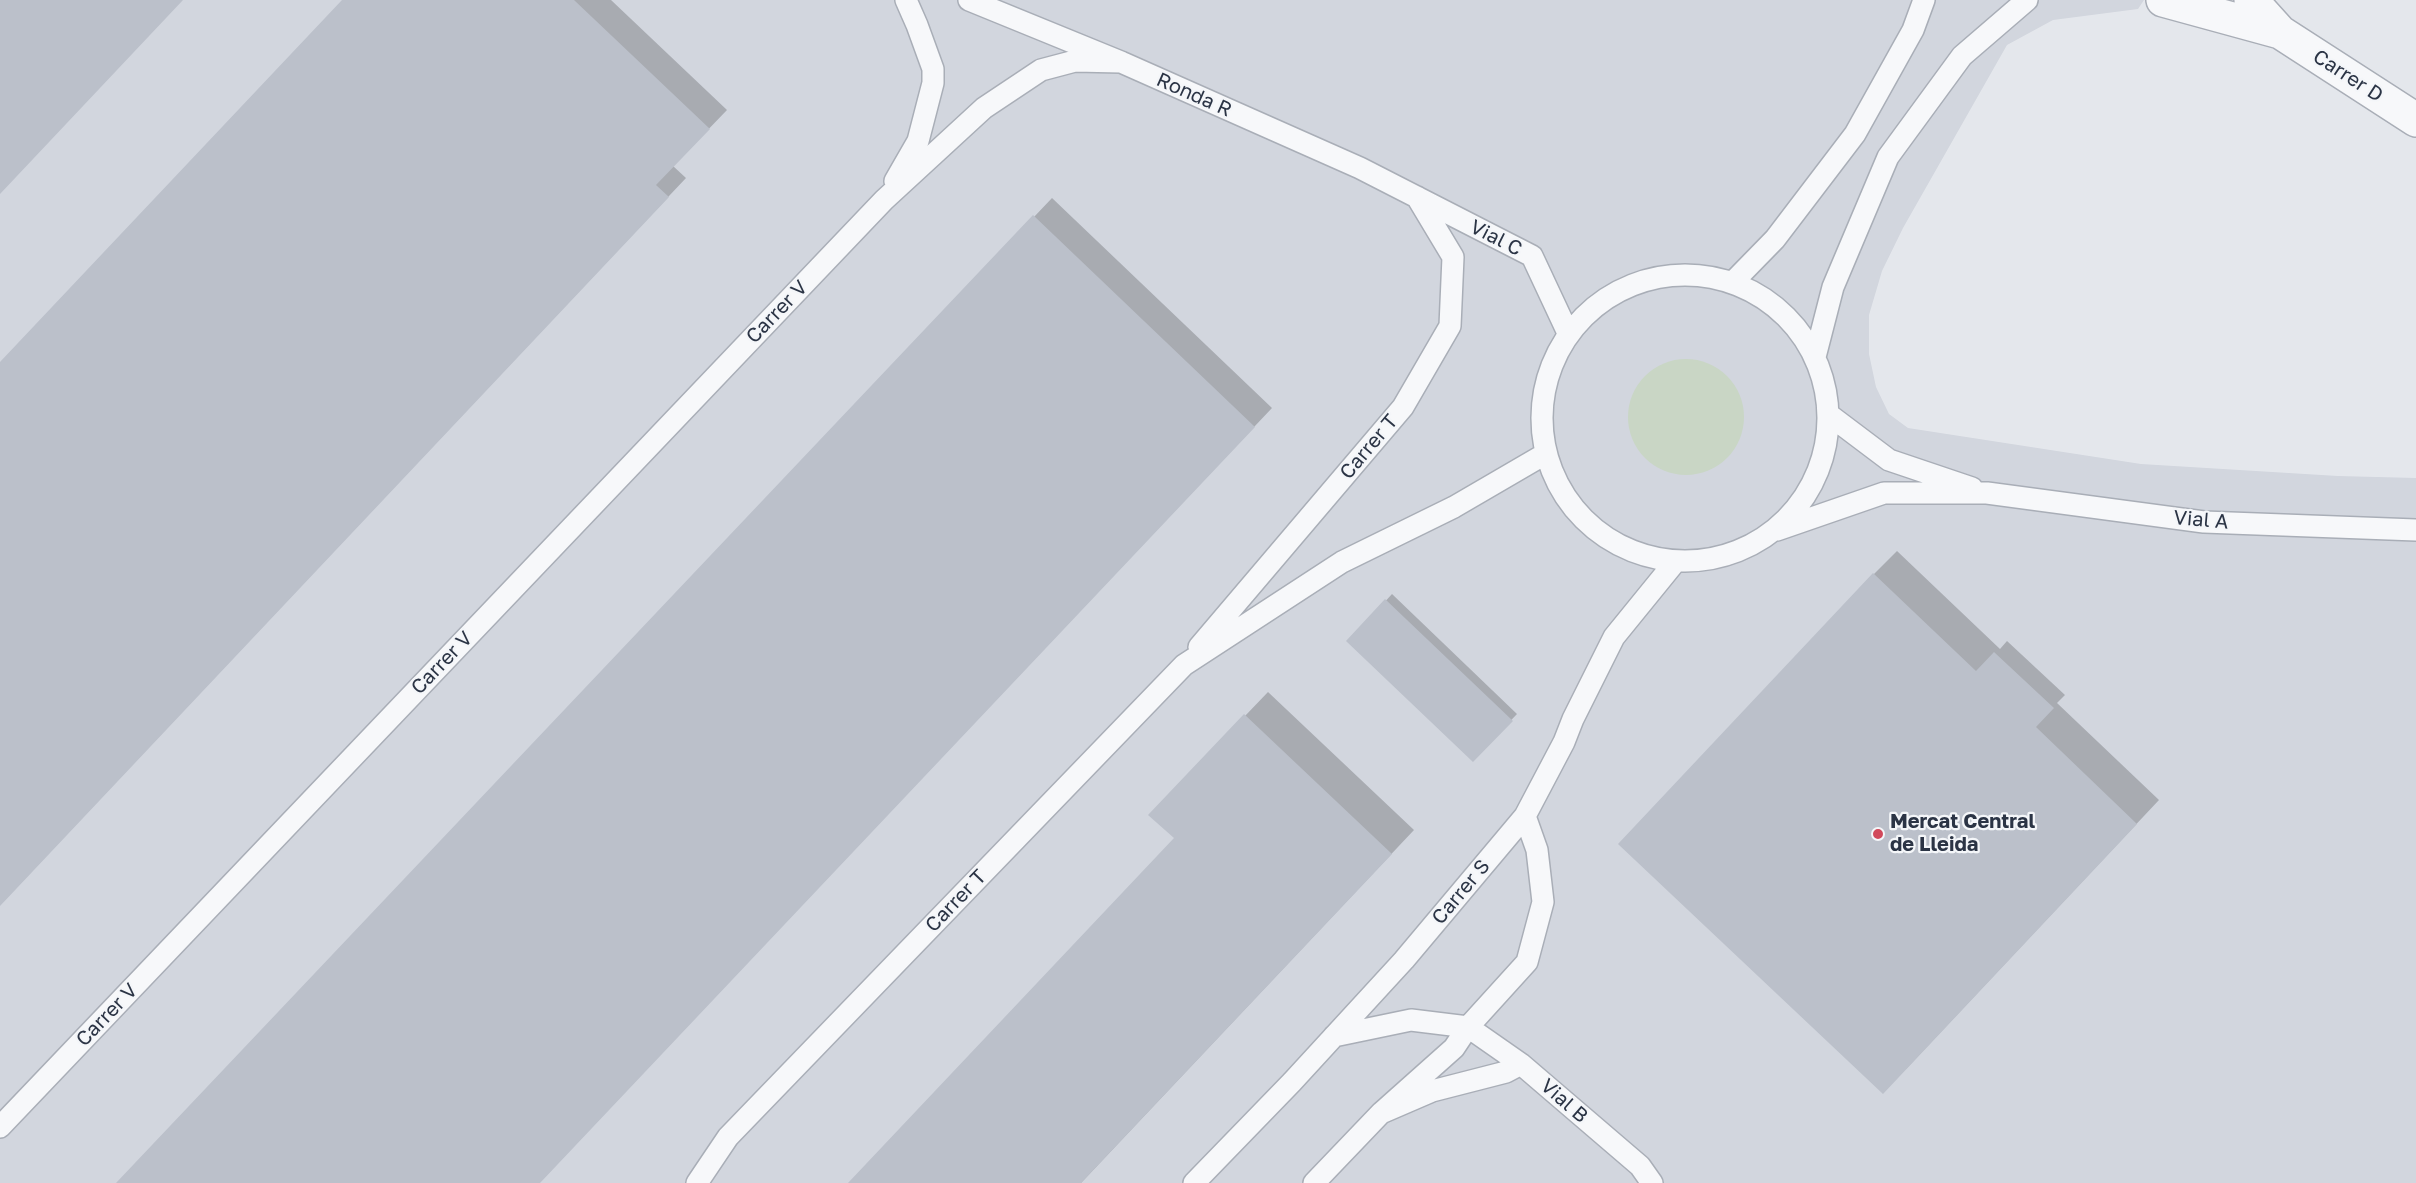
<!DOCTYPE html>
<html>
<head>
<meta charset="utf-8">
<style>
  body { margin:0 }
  canvas { display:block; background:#e4e7ec }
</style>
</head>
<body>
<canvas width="2416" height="1183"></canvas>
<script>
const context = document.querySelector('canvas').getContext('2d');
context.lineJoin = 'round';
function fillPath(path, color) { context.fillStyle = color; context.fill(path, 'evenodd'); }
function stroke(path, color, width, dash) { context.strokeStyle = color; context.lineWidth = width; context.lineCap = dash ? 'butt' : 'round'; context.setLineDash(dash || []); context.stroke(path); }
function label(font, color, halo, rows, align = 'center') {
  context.font = font + ' "Golos Text",sans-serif'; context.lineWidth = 4.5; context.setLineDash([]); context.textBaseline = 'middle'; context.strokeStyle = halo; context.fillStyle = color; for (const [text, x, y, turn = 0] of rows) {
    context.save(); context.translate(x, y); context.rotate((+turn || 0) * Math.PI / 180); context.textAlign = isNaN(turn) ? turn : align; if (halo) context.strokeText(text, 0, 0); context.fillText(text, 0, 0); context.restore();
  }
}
fillPath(new Path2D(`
  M0 0H2144L2138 9 2053 20 2007 45 1903 228 1882 271 1869 315V354L1876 387 1889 414 1908 428 2141 464 2338 476 2416 478V1183H0Z`), '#d2d6de');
fillPath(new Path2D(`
  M1628 417a58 58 0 1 1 116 0a58 58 0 1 1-116 0Z`), '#c9d6c5');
fillPath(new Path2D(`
  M344 0H611L727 110 673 166 686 178 0 905V365Z
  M1052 198 1272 408 539 1183H118Z
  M1897 551 2000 649 2007 641 2065 695 2057 703 2159 800 1906 1069 1874 574Z
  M1392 594 1517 714 1473 760 1349 641Z
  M1268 692 1414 830 1081 1183H850L1176 838 1150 815Z`), '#0003');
fillPath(new Path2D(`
  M0 0H183L0 194Z
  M342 0H574L710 129 656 185 669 197 0 906V362Z
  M1033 215 1255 427 540 1183H116Z
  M1873 573 1976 671 1994 652 2054 708 2036 727 2137 824 1883 1094 1618 844Z
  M1385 599 1513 721 1473 762 1346 641Z
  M1244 714 1392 854 1081 1183H848L1174 838 1148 815Z`), '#bbc0ca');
const lane = new Path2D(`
  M969 0 1121 62 1360 168 1532 256 1568 333
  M895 181 918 141 933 83V69L917 25 906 0
  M1542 418a143 143 0 1 1 286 0a143 143 0 1 1-286 0Z
  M1733 282 1775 239 1855 134 1913 30 1924 0
  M1815 357 1833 287 1888 157 1962 56 2027 0
  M1828 414 1889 460 1972 488
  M1777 530 1884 493H1987L2204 522 2416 530
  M1199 647 1403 407 1450 326 1453 257 1417 197
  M1334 1036 1411 1020 1468 1027 1521 1064 1640 1166 1652 1183
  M1381 1113 1454 1048 1468 1027 1527 962 1543 902 1537 850 1525 816
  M0 1127 884 200 984 108 1041 70 1075 61 1121 62
  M697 1183 728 1137 1184 665 1342 562 1454 507 1545 454
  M1194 1183 1292 1082 1404 960 1525 816 1564 742 1573 719 1614 637 1675 562
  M1314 1183 1381 1113 1432 1091 1506 1072 1521 1064`);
const street = new Path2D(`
  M2163 0 2280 32
  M2251 0 2280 32 2416 120`);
stroke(lane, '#a9aeb7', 24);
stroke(street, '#a9aeb7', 36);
stroke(lane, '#f7f8fa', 21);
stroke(street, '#f7f8fa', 33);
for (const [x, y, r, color] of [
  [1878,834,6,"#d1495b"]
]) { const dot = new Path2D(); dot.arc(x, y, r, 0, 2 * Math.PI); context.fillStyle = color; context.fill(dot); stroke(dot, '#f4f6f9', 2); }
label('20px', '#2b3445', '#f4f6f9', [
  ["Carrer D",2348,76,33],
  ["Ronda R",1194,95,24],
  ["Vial C",1496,238,27],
  ["Carrer V",777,312,-46],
  ["Carrer T",1369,447,-50],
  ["Vial A",2201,520,5],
  ["Carrer V",442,663,-46],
  ["Carrer S",1461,892,-50],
  ["Carrer T",956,901,-46],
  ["Carrer V",107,1015,-46],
  ["Vial B",1564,1101,41]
]);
label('bold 20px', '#2b3445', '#f4f6f9', [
  ["Mercat Central",1890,822],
  ["de Lleida",1890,845]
], 'left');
</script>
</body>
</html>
